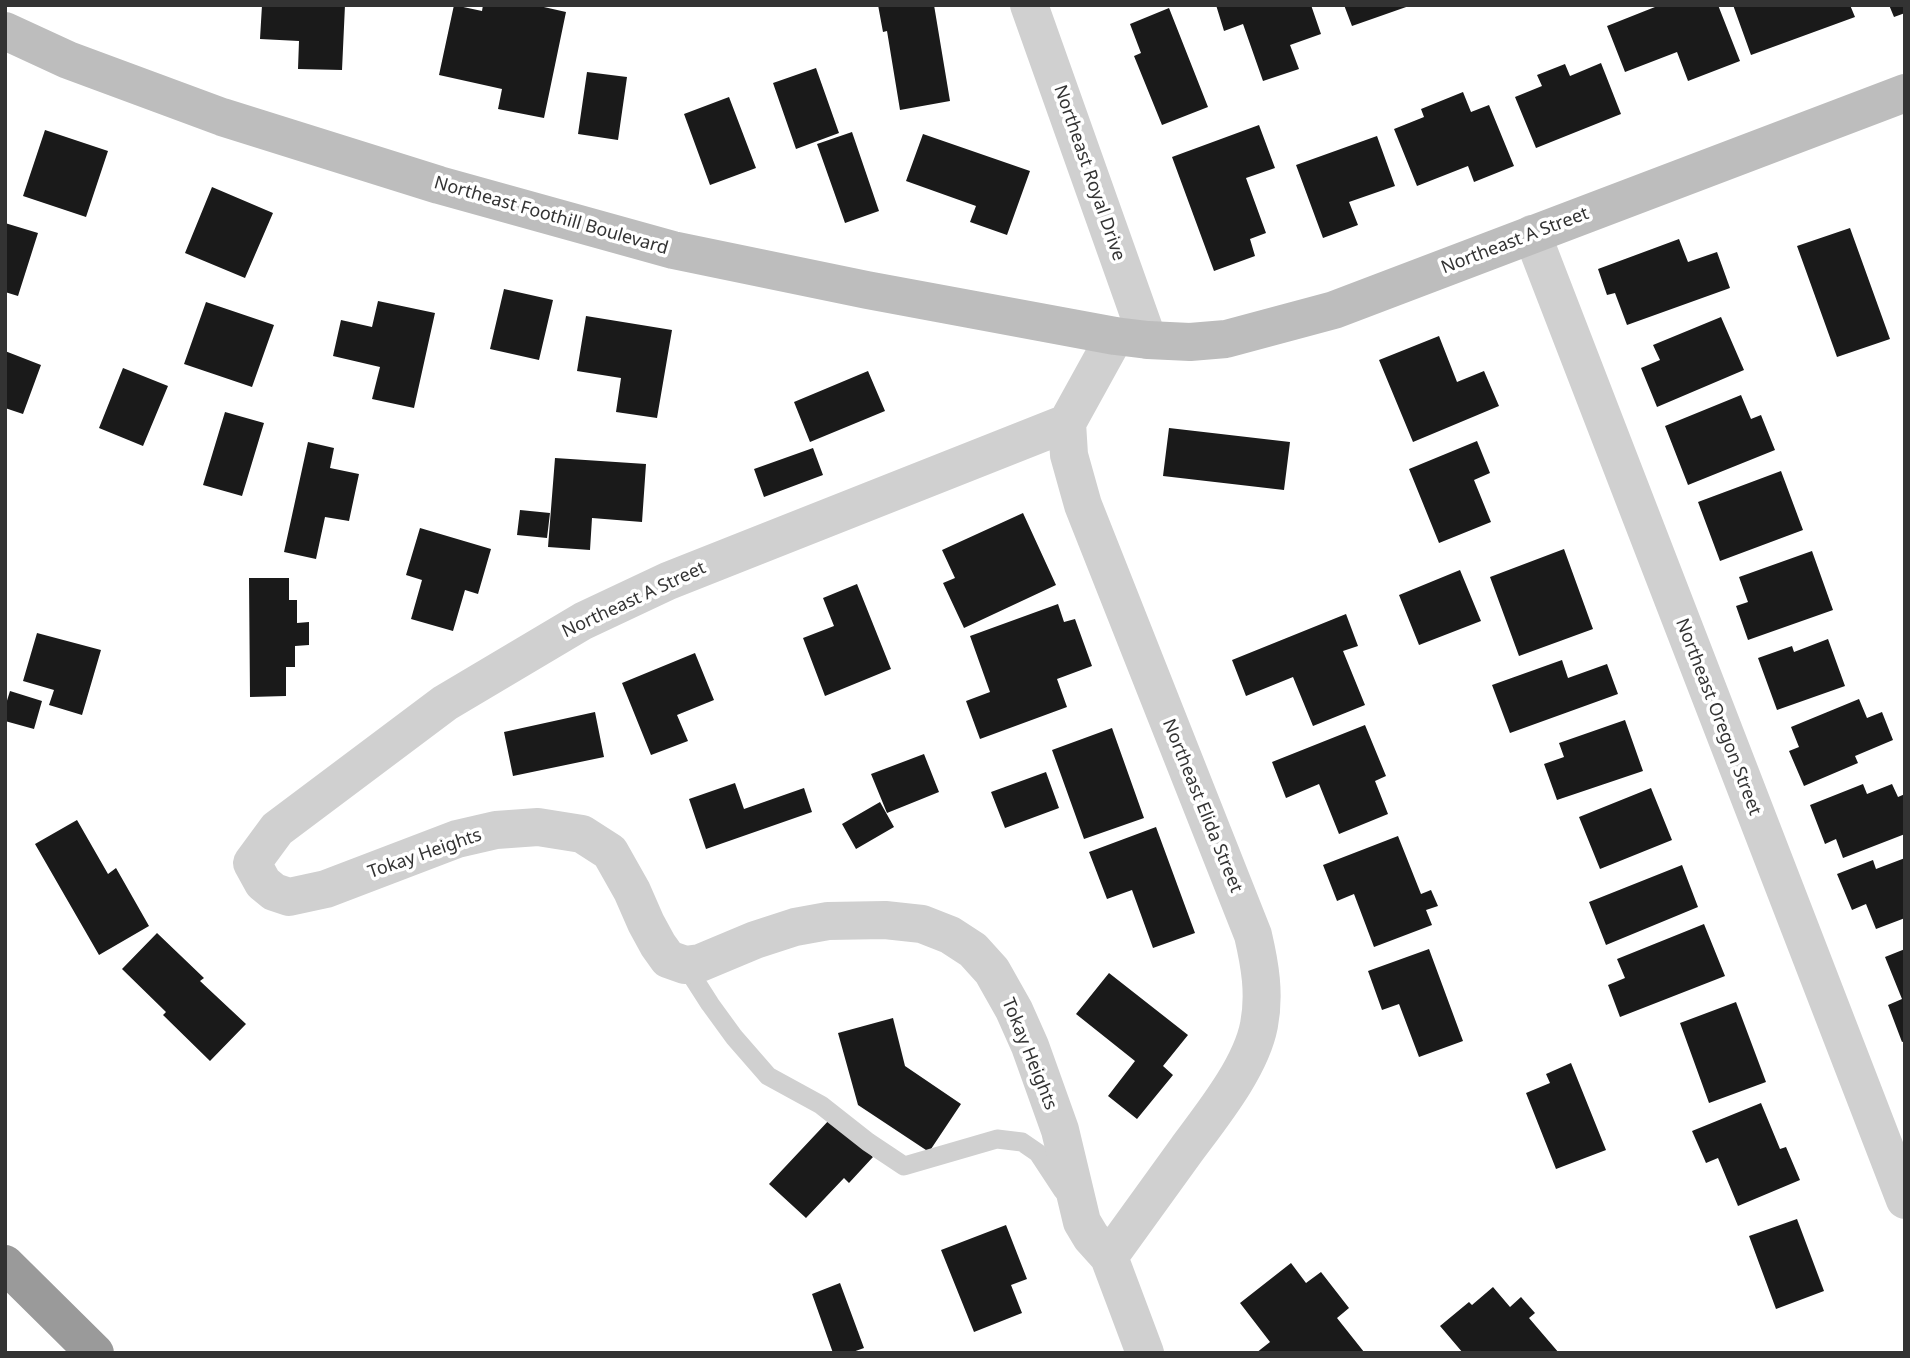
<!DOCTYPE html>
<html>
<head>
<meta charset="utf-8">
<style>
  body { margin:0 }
  #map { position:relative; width:1910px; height:1358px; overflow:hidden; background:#fff; font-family:"Noto Sans",sans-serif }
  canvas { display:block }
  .frame { position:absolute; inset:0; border:7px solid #333; pointer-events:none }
</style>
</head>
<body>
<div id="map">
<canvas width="1910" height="1358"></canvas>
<div class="frame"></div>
</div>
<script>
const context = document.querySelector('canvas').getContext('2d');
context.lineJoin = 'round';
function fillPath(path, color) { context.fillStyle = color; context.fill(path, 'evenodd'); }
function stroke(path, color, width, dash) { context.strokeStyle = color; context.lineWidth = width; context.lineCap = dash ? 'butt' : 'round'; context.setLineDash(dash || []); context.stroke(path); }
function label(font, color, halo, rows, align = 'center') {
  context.font = font + ' "Noto Sans",sans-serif'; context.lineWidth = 7; context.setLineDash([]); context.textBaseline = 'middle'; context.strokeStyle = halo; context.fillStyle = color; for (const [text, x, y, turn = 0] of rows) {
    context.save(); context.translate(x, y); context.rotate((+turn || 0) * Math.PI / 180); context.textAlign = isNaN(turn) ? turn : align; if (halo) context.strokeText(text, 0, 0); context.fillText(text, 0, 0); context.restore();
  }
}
fillPath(new Path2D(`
  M262 5H345L342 70 298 69 299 41 260 39Z
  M454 5 482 11 483 5H535L566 12 544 118 498 109 502 89 439 75Z
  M878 5H934L950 101 900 110 887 31 883 32Z
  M1216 5H1311L1321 34 1290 45 1299 69 1263 81 1243 24 1224 31Z
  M1344 5H1409V6L1352 26Z
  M1660 5H1718L1740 61 1688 81 1677 52 1625 72 1607 26Z
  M1733 5H1850L1855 17 1751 55Z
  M1889 5H1905V13L1894 17Z
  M1169 8 1208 107 1162 125 1134 56 1141 53 1130 24Z
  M1601 63 1621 114 1536 148 1515 97 1542 86 1537 75 1565 64 1570 76Z
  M816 68 839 133 796 149 773 83Z
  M587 72 627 77 618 140 578 134Z
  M1463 92 1471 112 1489 105 1514 166 1474 182 1468 166 1417 186 1394 129 1424 117 1421 109Z
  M729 97 756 168 710 185 684 114Z
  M1259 125 1275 168 1246 178 1266 233 1250 239 1255 256 1214 271 1172 157Z
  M45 130 108 151 86 217 23 196Z
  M852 132 879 211 845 223 817 144Z
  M923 134 1030 171 1007 235 970 222 976 206 906 181Z
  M1377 136 1395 186 1349 202 1358 225 1323 238 1296 165Z
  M212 187 273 213 245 278 185 253Z
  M5 223 38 233 18 296 5 292Z
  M1850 228 1890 339 1837 357 1797 246Z
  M1679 239 1688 262 1717 252 1730 288 1627 325 1615 293 1607 295 1598 269Z
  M504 289 553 300 539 360 490 349Z
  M378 301 435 313 414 408 372 399 380 367 333 356 341 320 372 327Z
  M206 302 274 325 252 387 184 364Z
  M586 316 672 330 657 418 616 412 621 378 577 371Z
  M1721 317 1744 370 1657 407 1641 368 1660 360 1653 345Z
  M1439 336 1457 382 1484 371 1499 406 1413 442 1379 360Z
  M5 351 41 365 23 414 5 408Z
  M123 368 168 386 143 446 99 428Z
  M868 371 885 411 810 442 794 402Z
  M1741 395 1751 419 1761 415 1775 450 1688 485 1665 426Z
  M225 412 264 423 242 496 203 485Z
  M1169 428 1290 442 1284 490 1163 476Z
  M1477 441 1490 473 1474 480 1491 522 1439 543 1409 469Z
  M308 442 334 448 330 468 359 474 349 521 325 517 316 559 284 552Z
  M813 448 823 475 764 497 754 469Z
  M555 458 646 464 642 522 592 518 590 550 548 547Z
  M1781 471 1803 530 1720 561 1698 502Z
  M520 510 550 513 547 538 517 535Z
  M1023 513 1056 585 964 628 943 583 955 578 942 550Z
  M420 528 491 549 478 594 465 590 453 631 411 619 422 580 406 575Z
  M1564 549 1593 629 1519 656 1490 577Z
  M1812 551 1833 610 1748 640 1736 606 1748 602 1739 577Z
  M1460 570 1481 621 1419 645 1399 595Z
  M249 578H289V600H297V623L309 622V645L295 646V667H286V696L250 697Z
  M857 584 891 669 825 696 803 638 834 626 823 598Z
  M1058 604 1064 622 1075 619 1092 666 1057 679 1067 707 980 739 966 701 990 692 970 636Z
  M1346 614 1358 646 1343 651 1365 705 1313 726 1293 677 1246 696 1232 660Z
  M37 633 101 650 82 715 49 705 54 690 23 681Z
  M1828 639 1845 686 1777 710 1758 658 1792 646 1794 652Z
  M695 653 714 700 677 715 688 741 651 755 622 683Z
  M1562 660 1568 678 1607 664 1618 694 1510 733 1492 685Z
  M10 691 42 701 34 729 5 721V707Z
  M1859 699 1867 718 1882 712 1893 740 1855 756 1858 763 1804 786 1789 751 1799 747 1791 727Z
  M595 712 604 757 513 776 504 732Z
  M1625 720 1643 771 1557 800 1544 764 1564 757 1559 743Z
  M1365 725 1386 776 1375 781 1388 814 1339 834 1319 784 1286 798 1272 762Z
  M1112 728 1144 818 1084 839 1052 750Z
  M924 754 939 792 887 813 871 774Z
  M1046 772 1059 808 1005 828 991 792Z
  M735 783 744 809 804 788 812 812 706 849 689 799Z
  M1863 784 1867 794 1892 784 1898 797 1905 794V834L1843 858 1836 839 1825 844 1810 805Z
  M1651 788 1672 840 1600 869 1579 817Z
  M880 802 894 827 856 849 842 824Z
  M77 820 108 874 116 868 149 926 99 955 35 844Z
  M1156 827 1195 933 1153 948 1132 890 1107 899 1089 852Z
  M1398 836 1421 894 1431 890 1438 906 1426 910 1432 925 1374 947 1354 894 1337 901 1323 865Z
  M1905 858V918L1876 929 1866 904 1852 910 1837 874 1873 860 1876 869Z
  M1682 865 1698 907 1606 945 1589 902Z
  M1704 924 1725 976 1620 1017 1608 985 1625 978 1617 959Z
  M157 933 204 978 200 981 246 1024 210 1061 163 1015 166 1012 122 969Z
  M1429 949 1463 1041 1419 1057 1399 1004 1382 1010 1368 971Z
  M1905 949V1041L1902 1042 1888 1005 1902 999 1885 957Z
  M1109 973 1188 1035 1163 1066 1173 1075 1137 1119 1108 1096 1135 1061 1076 1014Z
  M1736 1002 1766 1082 1709 1103 1680 1023Z
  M893 1018 905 1066 961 1104 929 1152 858 1105 838 1033Z
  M1571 1063 1606 1150 1556 1169 1526 1093 1550 1083 1546 1074Z
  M1761 1103 1780 1149 1786 1147 1800 1180 1738 1206 1718 1158 1706 1163 1692 1131Z
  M831 1118 873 1157 849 1183 844 1178 806 1218 769 1184Z
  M1797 1219 1824 1291 1776 1309 1749 1236Z
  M1006 1225 1027 1279 1011 1285 1022 1313 974 1332 941 1250Z
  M1291 1263 1306 1283 1321 1272 1349 1308 1337 1318 1364 1352 1256 1353 1270 1342 1240 1303Z
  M840 1283 864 1348 850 1353H833L812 1294Z
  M1493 1287 1510 1307 1521 1297 1535 1313 1529 1318 1559 1353H1463L1440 1326 1469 1302 1472 1305Z`), '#1a1a1a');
stroke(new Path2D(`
  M685 965 710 1004 734 1037 768 1076 821 1105 868 1142 904 1166 997 1139 1022 1142 1038 1153 1063 1191`), '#d0d0d0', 19);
stroke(new Path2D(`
  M1029 5 1148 340
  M1532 234 1905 1200
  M1067 423 668 581 583 621 445 703 277 829 252 863 263 883 274 892 289 897 326 889 457 839 496 830 538 827 582 834 610 852 632 891 646 923 658 945 668 959 685 965 700 963 755 940 795 927 828 921 885 920 922 924 950 935 973 950 992 971 1014 1010 1030 1046 1060 1130 1082 1222 1091 1237 1109 1257 1145 1353
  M1109 1257C1135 1221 1161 1185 1187 1149 1213 1114 1251 1067 1259 1025 1265 994 1260 965 1253 935L1083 505 1069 455 1067 423 1115 336`), '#d0d0d0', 38);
stroke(new Path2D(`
  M5 31 68 60 222 117 439 185 673 250 867 290 1115 336 1148 340 1190 342 1226 339 1334 310 1905 93`), '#bdbdbd', 38);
stroke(new Path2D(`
  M5 1264 95 1353`), '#9a9a9a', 38);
label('18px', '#333', '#fff', [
  ["Northeast Royal Drive",1089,173,71],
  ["Northeast Foothill Boulevard",551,216,16],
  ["Northeast A Street",1515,241,-21],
  ["Northeast A Street",634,600,-25],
  ["Northeast Oregon Street",1718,717,69],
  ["Northeast Elida Street",1202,806,68],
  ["Tokay Heights",425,854,-19],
  ["Tokay Heights",1029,1054,68]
]);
</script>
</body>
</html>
